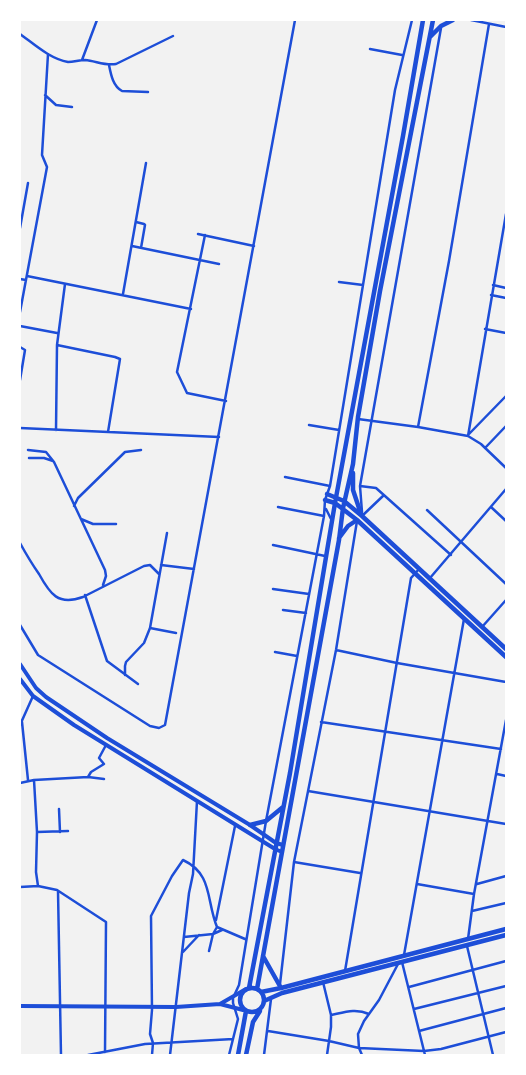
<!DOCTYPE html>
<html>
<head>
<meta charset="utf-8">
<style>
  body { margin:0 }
  #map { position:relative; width:526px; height:1075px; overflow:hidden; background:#f2f2f2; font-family:"DejaVu Sans",sans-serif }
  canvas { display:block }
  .frame { position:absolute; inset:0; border:21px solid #fff; pointer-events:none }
</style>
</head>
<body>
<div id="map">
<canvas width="526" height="1075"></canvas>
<div class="frame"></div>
</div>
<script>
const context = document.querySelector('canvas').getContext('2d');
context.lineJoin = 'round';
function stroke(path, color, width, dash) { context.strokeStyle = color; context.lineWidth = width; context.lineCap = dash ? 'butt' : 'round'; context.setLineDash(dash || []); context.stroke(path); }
stroke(new Path2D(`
  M471 20 506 27
  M20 34C34 44 50 59 68 62 74 62 79 60 85 60 96 61 105 66 116 64L173 36
  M370 49 402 55
  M82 60 97 20
  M109 65C111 75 113 86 122 91L148 92
  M45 95 56 105 72 107
  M136 222 144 224 145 225 141 248
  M20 228 28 183
  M198 234 254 246
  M205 235 177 372 187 393 226 401
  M132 246 219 264
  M27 276 191 309
  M20 279 26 280
  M339 282 363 285
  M65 284 57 345 115 357 120 359 108 432
  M493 285 506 288
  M123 294 146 163
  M491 295 506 298
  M20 312 47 167 42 155 48 54
  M20 326 57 333
  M485 329 506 333
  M20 347 25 350 20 380
  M358 419 418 427 468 436 481 444 506 468
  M309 425 339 430
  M418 427 449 261 489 24
  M20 428 219 437
  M56 430 57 345
  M469 434 506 396
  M468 436 506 214
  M485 448 506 426
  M28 450 46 452 54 462 105 570 106 576 103 585
  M29 458H44L53 461
  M285 477 330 486
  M360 486 376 488 451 555
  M74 506 78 498 125 452 141 450
  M278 507 324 516
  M491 507 506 521
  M326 509 331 519
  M427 510 506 584
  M362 512 360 486 441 28
  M362 516 384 495
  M81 519 93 524H116
  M20 543C26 554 32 564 39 574 50 594 58 606 83 597L144 566 150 565 159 574
  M273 545 325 556
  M161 565 194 569
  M430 578 506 489
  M273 589 309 594
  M85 595 107 661 138 684
  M283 610 306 613
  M20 625 38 655 150 726 159 728 165 725 295 20
  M482 627 506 600
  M150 628 176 633
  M336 650 397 663 506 682
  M275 652 297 656
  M125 675V666L126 662 144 643 150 628 167 533
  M22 722 28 780
  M321 722 501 749
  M20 725 33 696
  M497 774 506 776
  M88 777 104 779
  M34 780 37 832 36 872 38 886 57 890 106 922 105 1052
  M20 783 34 780 88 777 91 772 104 764 99 758 106 745
  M308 791 506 824
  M59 809 60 832
  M37 832 68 831
  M294 862 360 873
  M417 884 474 894
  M477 884 506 876
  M20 887 38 886
  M58 891 61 1055
  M472 911 506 903
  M216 920 235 826
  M184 937 213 934 222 930
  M468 939 474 894 506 720
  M467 946 493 1055
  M209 951 213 934 217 927
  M183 952 199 935
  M404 955 464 619
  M402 962 425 1055
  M345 971 411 578 419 569
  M323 982 331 1015V1027L327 1055
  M280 984 294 862 336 650 357 521
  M409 987 506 961
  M414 1009 506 986
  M331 1015C345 1012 356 1008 369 1014
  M268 1031 329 1041 359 1048 424 1051 441 1049 506 1032
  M419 1031 506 1008
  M88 1055 145 1044 233 1039
  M152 1055 153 1043 150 1034 152 1010 151 916 172 876 183 860C213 874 206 900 217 927L245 939
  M170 1055 189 893 193 874 197 801
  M229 1055 238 1019 233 1003V998L239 985 266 821 324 516 325 500 330 486 395 90 412 20
  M264 1055 271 999
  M362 1055 359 1048 358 1034 364 1021 379 1000 398 964`), '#1d4ed8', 2.5);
stroke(new Path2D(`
  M20 664 36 688 46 697 107 738 250 825 276 843 283 845
  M20 679 33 696 74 725 275 849 282 852
  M220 1004 246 989
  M20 1006 176 1007 220 1004 243 1010`), '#1d4ed8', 4);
stroke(new Path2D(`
  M430 37 441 26 453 20
  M353 473V490L361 514
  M327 494 344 501 362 516 506 649
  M325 500 335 503 357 520 506 657
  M339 538 348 526 357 520
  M250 825 266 821 283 807
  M263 956 281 988
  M240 1000a12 12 0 1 1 24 0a12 12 0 1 1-24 0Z
  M249 988 290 773 335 503 403 136 423 20
  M257 989 339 540 343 508 353 464 358 417 380 291 433 20
  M261 992 281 988 506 929
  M264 1001 282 993 506 935
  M238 1055 246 1011
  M246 1055 253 1022 260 1011`), '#1d4ed8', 4.5);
</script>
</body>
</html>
